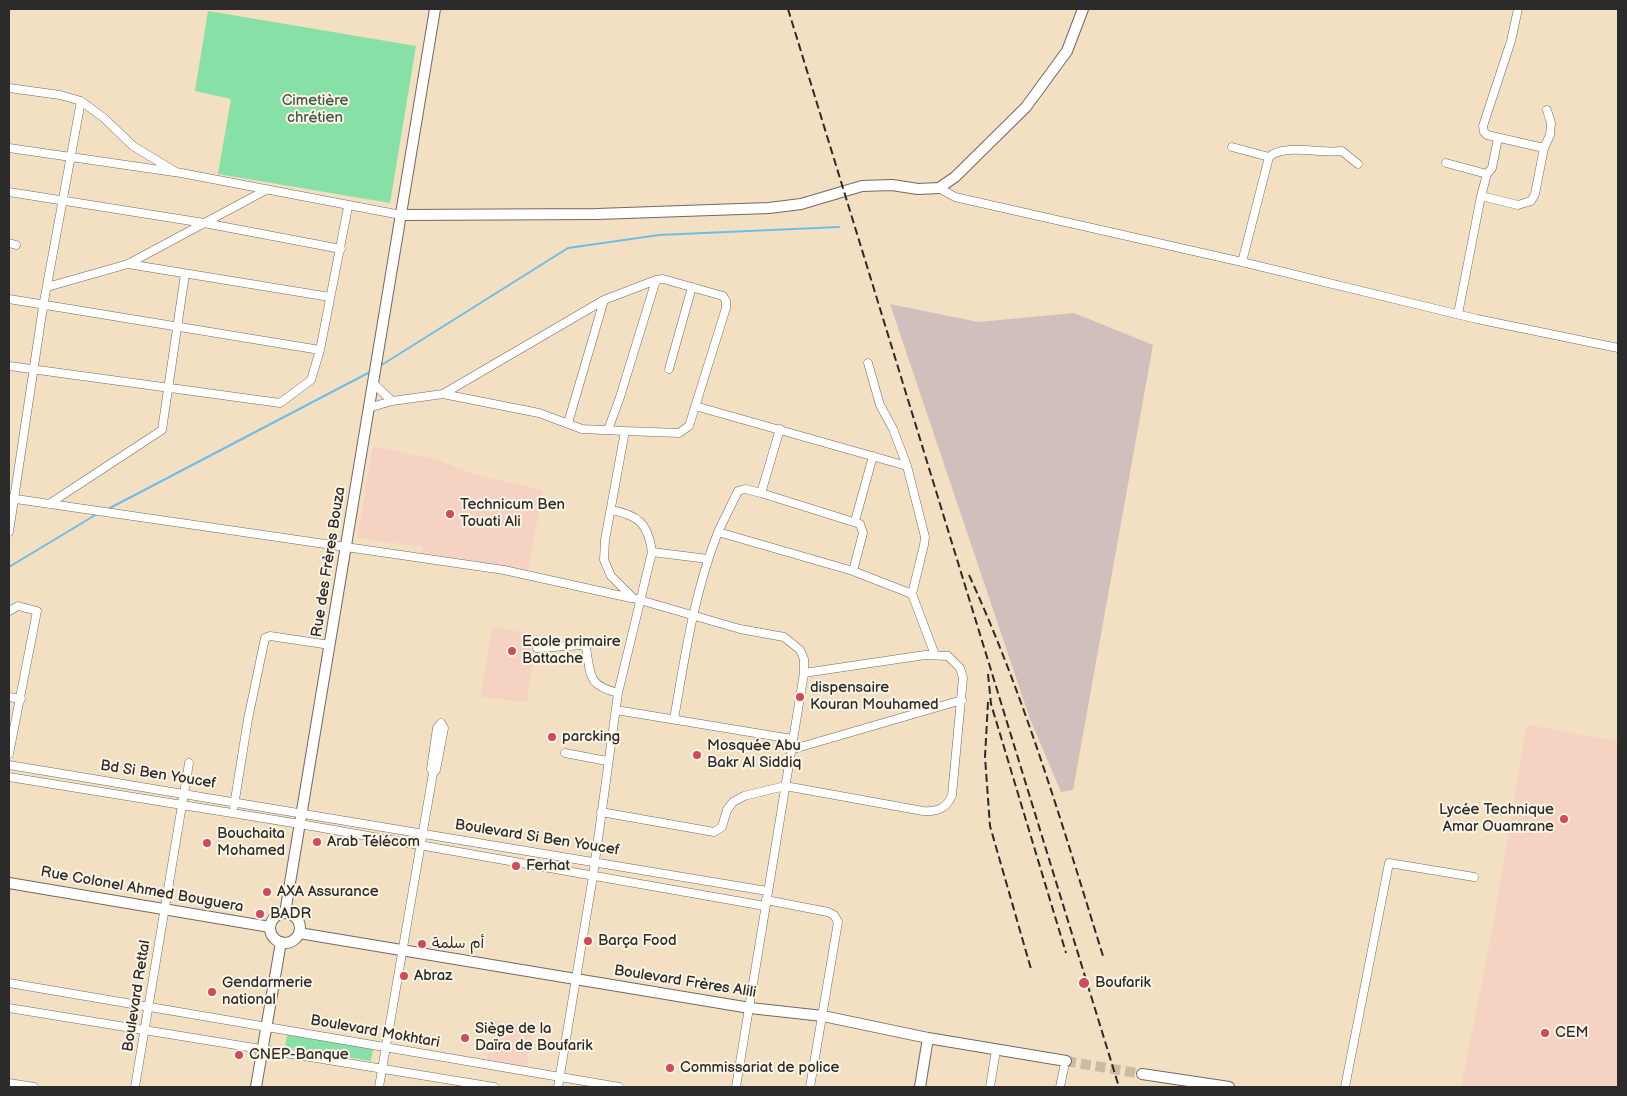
<!DOCTYPE html>
<html>
<head>
<meta charset="utf-8">
<style>
  body { margin:0 }
  #map { position:relative; width:1627px; height:1096px; overflow:hidden; background:#f3dfc2; font-family:"Balsamiq Sans",sans-serif }
  canvas { display:block }
  .frame { position:absolute; inset:0; border:10px solid #2b2b2b; pointer-events:none }
</style>
</head>
<body>
<div id="map">
<canvas width="1627" height="1096"></canvas>
<div class="frame"></div>
</div>
<script>
const context = document.querySelector('canvas').getContext('2d');
context.lineJoin = 'round';
function fillPath(path, color) { context.fillStyle = color; context.fill(path, 'evenodd'); }
function stroke(path, color, width, dash) { context.strokeStyle = color; context.lineWidth = width; context.lineCap = dash ? 'butt' : 'round'; context.setLineDash(dash || []); context.stroke(path); }
function label(font, color, halo, rows, align = 'center') {
  context.font = font + ' "Balsamiq Sans","Playpen Sans Arabic",sans-serif'; context.lineWidth = 4; context.setLineDash([]); context.textBaseline = 'middle'; context.strokeStyle = halo; context.fillStyle = color; for (const [text, x, y, turn = 0] of rows) {
    context.save(); context.translate(x, y); context.rotate((+turn || 0) * Math.PI / 180); context.textAlign = isNaN(turn) ? turn : align; if (halo) context.strokeText(text, 0, 0); context.fillText(text, 0, 0); context.restore();
  }
}
fillPath(new Path2D(`
  M373 446 434 459 476 475 543 490 528 570 422 553 423 547 357 538Z
  M492 627 537 635 527 702 481 697Z
  M1527 725 1618 741V1087H1461L1487 958Z
  M494 1020 534 1027 526 1067 487 1060Z`), '#f5d2c2');
fillPath(new Path2D(`
  M890 304 978 322 1074 313 1153 345 1073 790 1061 792 1030 719Z`), '#d1bfbd');
fillPath(new Path2D(`
  M208 11 416 46 390 203 218 174 231 99 195 91Z
  M287 1035 373 1049 371 1061 285 1047Z`), '#87e1a7');
stroke(new Path2D(`
  M380 366 568 248 659 235 839 227
  M108 509 372 371
  M9 567 97 514`), '#6bbee7', 2);
stroke(new Path2D(`
  M1066 1061 1142 1074`), '#cbbba4', 10, [10, 5]);
const minor = new Path2D(`
  M1518 9 1511 41 1483 126 1484 132 1487 135 1544 148
  M9 88 60 95 81 101 104 118 133 146 176 172 401 215
  M1232 147 1269 157
  M9 148 174 172
  M1446 163 1487 174
  M939 188 955 197 1242 262 1477 319 1618 348
  M9 192 204 223 341 249
  M1481 196 1518 205 1531 201 1535 194 1544 148 1550 135 1551 123 1547 110
  M9 243 16 245
  M1242 262 1269 157C1284 143 1321 154 1342 151L1358 164
  M128 264 330 297
  M47 287 128 264 266 190
  M9 299 320 350
  M1458 314 1481 196 1487 174 1492 168 1498 138
  M868 363 880 405 893 429 907 466
  M9 366 280 403 311 380 320 350 348 207
  M669 369 692 287
  M373 383 392 401
  M443 394 604 300 656 280 663 279 723 296 726 301V308L689 426 679 433 625 431
  M368 408 392 401 443 394 539 413 582 429 625 431 605 540 604 560 611 576 633 598 740 629 784 637 800 650 804 659V673L736 1087
  M568 423 604 300
  M608 430 620 397 656 280
  M761 493 780 429
  M9 498 504 570 631 598
  M49 504 162 430 185 274
  M855 521 873 456
  M9 532 43 307 81 101
  M718 532 738 491 745 489 761 493 860 524 863 533 853 571
  M652 552 708 559
  M912 594 935 655
  M9 611 18 606 37 611 9 754
  M537 648 584 645 586 648C591 677 588 685 618 693
  M9 697 21 699
  M616 710 792 739
  M674 719C685 656 694 593 718 532L853 571 912 594 924 545 925 537 907 466 695 406
  M790 750 962 700
  M565 753 607 761
  M9 765 767 891
  M9 777 300 824 765 906
  M234 806 248 719 265 638 270 636 330 645
  M601 812 714 832 722 827 727 810 733 802 744 796 785 786 923 811C938 812 947 808 952 795L963 678 960 668 948 656 925 655 804 673
  M766 900 828 912 834 915 838 922 810 1087
  M9 983 619 1087
  M9 1008 494 1087
  M9 1083 34 1087
  M135 1087 189 763
  M379 1087 433 773 436 770 444 728 441 723 437 728 431 769 433 773
  M558 1087 593 876 618 693 652 552C648 523 638 515 611 510
  M990 1087 996 1050
  M1060 1087 1064 1068
  M1345 1087 1389 863 1474 877`);
const major = new Path2D(`
  M401 215 597 214 769 208 801 204 862 186 892 185 918 189 939 188 955 177 1026 107 1067 51 1083 9
  M9 883 270 927
  M285 913 435 9
  M270 928a15 15 0 1 1 30 0a15 15 0 1 1-30 0Z
  M299 933 750 1008 823 1016 928 1038 1066 1061
  M1142 1074 1229 1087
  M256 1087 281 942
  M920 1087 928 1038`);
stroke(minor, '#716a60', 9);
stroke(major, '#716a60', 12);
stroke(minor, '#fff', 8);
stroke(major, '#fff', 10);
stroke(new Path2D(`
  M788 9 1119 1087
  M969 575C1025 697 1063 827 1103 956
  M988 674 991 704 1066 953
  M988 702 985 757 990 826 1031 969`), '#2b2b2b', 2, [8, 4]);
for (const [x, y, r, color] of [
  [450,514,5,"#d1495b"],
  [512,651,5,"#d1495b"],
  [800,697,5,"#d1495b"],
  [552,737,5,"#d1495b"],
  [697,755,5,"#d1495b"],
  [1564,819,5,"#d1495b"],
  [317,842,5,"#d1495b"],
  [207,843,5,"#d1495b"],
  [516,866,5,"#d1495b"],
  [267,892,5,"#d1495b"],
  [260,914,5,"#d1495b"],
  [588,941,5,"#d1495b"],
  [422,944,5,"#d1495b"],
  [404,976,5,"#d1495b"],
  [1084,983,6,"#d1495b"],
  [212,992,5,"#d1495b"],
  [1545,1033,5,"#d1495b"],
  [465,1038,5,"#d1495b"],
  [239,1055,5,"#d1495b"],
  [670,1068,5,"#d1495b"]
]) { const dot = new Path2D(); dot.arc(x, y, r, 0, 2 * Math.PI); context.fillStyle = color; context.fill(dot); stroke(dot, '#fcf5e5', 2); }
label('15px', '#42584a', '#fcf5e5', [
  ["Cimetière",315,101],
  ["chrétien",315,118]
]);
label('15px', '#2b2b2b', '#fcf5e5', [
  ["Technicum Ben",460,505],
  ["Touati Ali",460,522],
  ["Ecole primaire",522,642],
  ["Battache",522,659],
  ["dispensaire",810,688],
  ["Kouran Mouhamed",810,705],
  ["parcking",562,737],
  ["Mosquée Abu",707,746],
  ["Bakr Al Siddiq",707,763],
  ["Lycée Technique",1554,810,"right"],
  ["Amar Ouamrane",1554,827,"right"],
  ["Bouchaita",217,834],
  ["Mohamed",217,851],
  ["Arab Télécom",327,842],
  ["Ferhat",526,866],
  ["AXA Assurance",277,892],
  ["BADR",270,914],
  ["Barça Food",598,941],
  ["أم سلمة",432,944],
  ["Abraz",414,976],
  ["Gendarmerie",222,983],
  ["national",222,1000],
  ["Boufarik",1095,983],
  ["Siège de la",475,1029],
  ["Daïra de Boufarik",475,1046],
  ["CEM",1555,1033],
  ["CNEP-Banque",249,1055],
  ["Commissariat de police",680,1068]
], 'left');
label('15px', '#2b2b2b', '#fcf5e5', [
  ["Rue des Frères Bouza",329,562,-81],
  ["Bd Si Ben Youcef",158,775,9],
  ["Boulevard Si Ben Youcef",537,838,9],
  ["Rue Colonel Ahmed Bouguera",142,890,10],
  ["Boulevard Frères Alili",685,982,9],
  ["Boulevard Rettal",137,996,-81],
  ["Boulevard Mokhtari",375,1032,10]
]);
</script>
</body>
</html>
